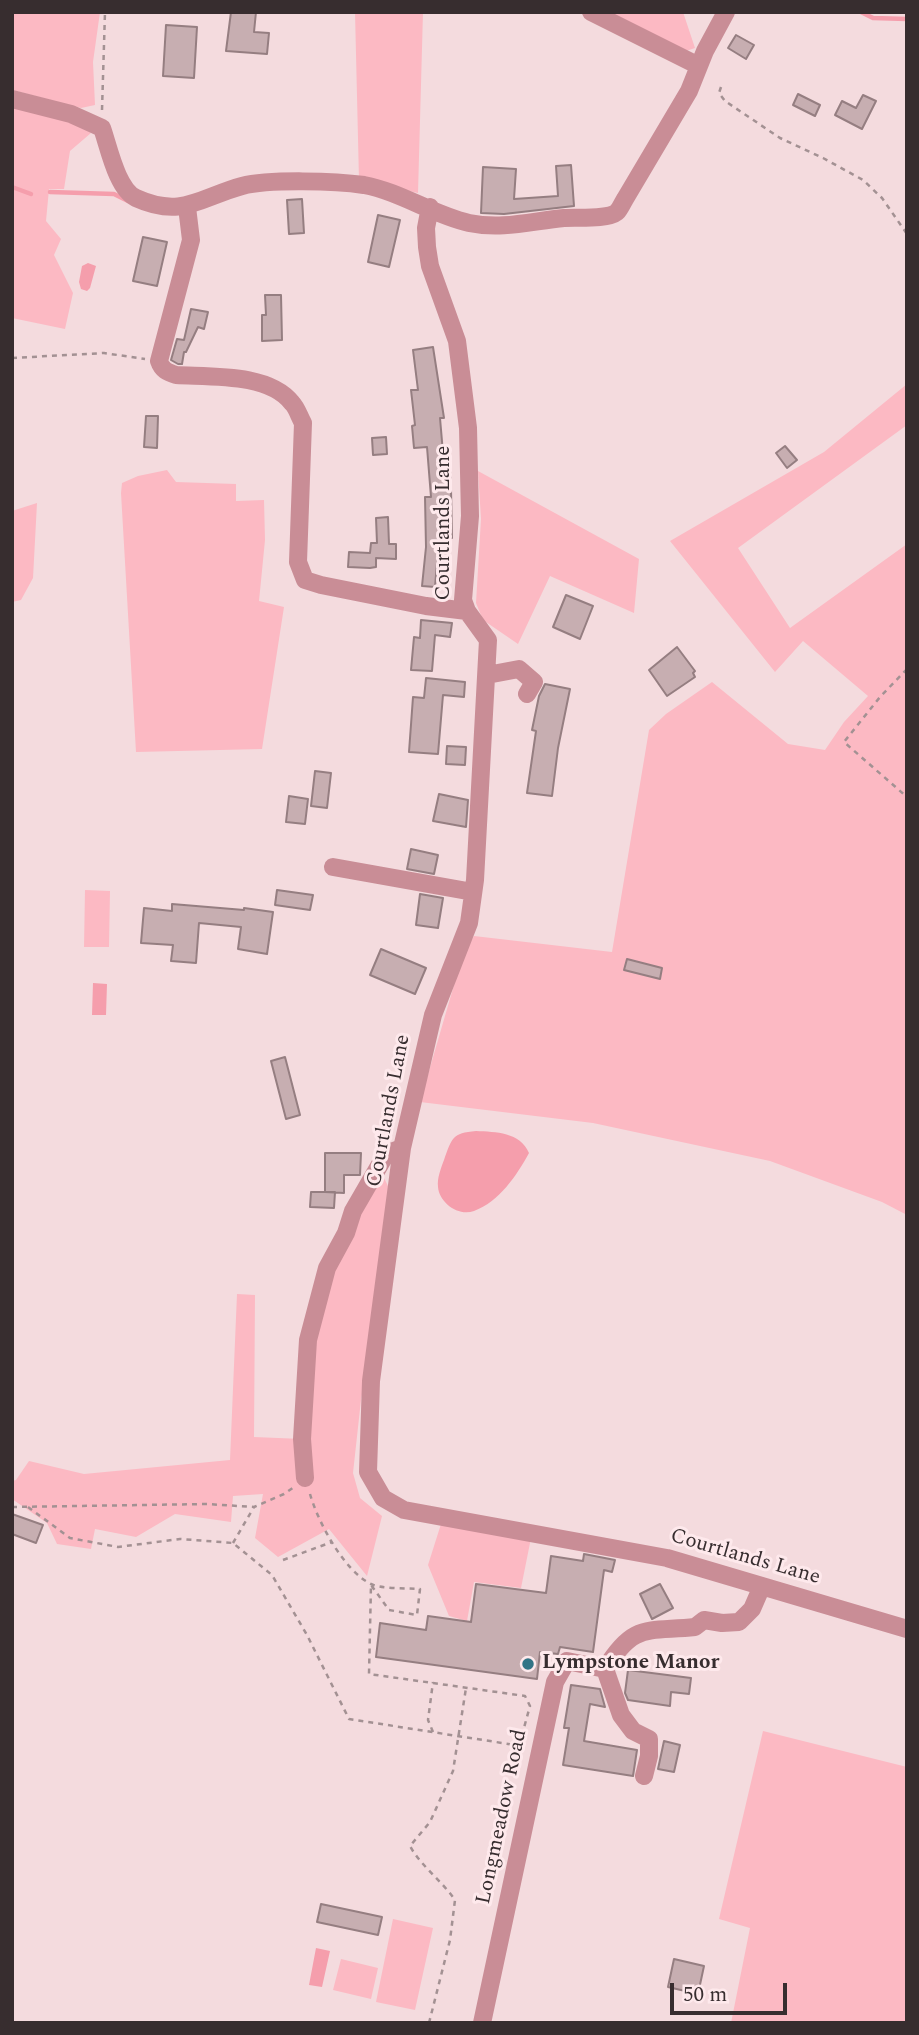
<!DOCTYPE html>
<html>
<head>
<meta charset="utf-8">
<style>
  body { margin:0 }
  #map { position:relative; width:919px; height:2035px; overflow:hidden; background:#f4dbde; font-family:Spectral,serif }
  canvas { display:block }
  .frame { position:absolute; inset:0; border:14px solid #372d2f; pointer-events:none }
  .scale { position:absolute; left:670px; top:1983px; width:117px; height:32px; box-sizing:border-box; border:4px solid #372d2f; border-top:0; padding-left:9px; font-size:21px; line-height:24px; white-space:nowrap; color:#372d2f; -webkit-text-stroke:5px #fee9ec; paint-order:stroke }
</style>
</head>
<body>
<div id="map">
<canvas width="919" height="2035"></canvas>
<div class="frame"></div>
<div class="scale">50 m</div>
</div>
<script>
const context = document.querySelector('canvas').getContext('2d');
context.lineJoin = 'round';
function fillPath(path, color) { context.fillStyle = color; context.fill(path, 'evenodd'); }
function stroke(path, color, width, dash) { context.strokeStyle = color; context.lineWidth = width; context.lineCap = dash ? 'butt' : 'round'; context.setLineDash(dash || []); context.stroke(path); }
function label(font, color, halo, rows, align = 'center') {
  context.font = font + ' Spectral,serif'; context.lineWidth = 6; context.setLineDash([]); context.textBaseline = 'middle'; context.strokeStyle = halo; context.fillStyle = color; for (const [text, x, y, turn = 0] of rows) {
    context.save(); context.translate(x, y); context.rotate((+turn || 0) * Math.PI / 180); context.textAlign = isNaN(turn) ? turn : align; if (halo) context.strokeText(text, 0, 0); context.fillText(text, 0, 0); context.restore();
  }
}
fillPath(new Path2D(`
  M12 12H100L93 62 95 105 81 108 12 90Z
  M355 12H423L418 193 359 180Z
  M603 12H683L695 48 683 52Z
  M12 104 81 126 91 133 70 151 64 189H49L46 221 61 239 54 255 73 293 65 329 12 318Z
  M907 384V425L738 548 790 628 907 544V1215L882 1202 770 1161 593 1123 420 1102 463 954 474 936 612 952 649 730 666 714 712 682 788 744 825 750 844 722 868 696 803 641 775 672 670 541 824 452Z
  M167 470 176 482 236 484V501L264 500 265 540 259 601 284 607 262 749 136 752 121 493 122 483 138 476Z
  M478 471 639 559 634 613 550 576 518 644 483 620 476 603 481 519Z
  M37 503 33 578 21 600 12 602V511Z
  M85 890 110 891 109 947H84Z
  M384 1178 392 1194 387 1250 361 1400 353 1473 360 1498 382 1516 367 1576 329 1529 278 1557 255 1538 263 1494 233 1496 231 1522 175 1514 136 1537 95 1529 91 1549 57 1544 47 1523 12 1499V1481L16 1480 29 1461 84 1474 230 1460 237 1294 255 1295 254 1437 302 1439C312 1365 320 1286 356 1218 363 1204 375 1191 384 1178Z
  M441 1524 531 1538 521 1588 474 1582 467 1621 449 1616 428 1565Z
  M763 1731 907 1767V2023H731L750 1928 719 1919Z
  M393 1919 433 1928 415 2010 376 2002Z
  M341 1959 378 1968 371 1999 333 1990Z`), '#fcb9c3');
fillPath(new Path2D(`
  M88 263 96 266 90 288 87 291 81 289 79 282 82 266Z
  M93 983 107 984 106 1015H92Z
  M476 1131C496 1132 520 1132 529 1153 517 1175 499 1202 474 1211 458 1217 439 1202 438 1187 437 1178 441 1168 444 1160 452 1138 452 1133 476 1131Z
  M316 1948 330 1951 322 1987 309 1985Z`), '#f59eac');
stroke(new Path2D(`
  M861 12 873 18 907 19
  M12 187 31 194
  M50 192 114 194 128 201`), '#f59eac', 4.5);
const building = new Path2D(`
  M231 12H256L254 32 269 33 267 54 226 51Z
  M166 25 197 27 194 78 163 76Z
  M736 35 754 45 746 59 728 48Z
  M798 94 820 105 815 116 793 105Z
  M863 95 876 101 862 129 835 115 842 101 856 108Z
  M571 165 574 206 504 214 481 213 483 167 516 169 514 199 558 196 556 166Z
  M302 199 304 233 289 234 287 200Z
  M378 215 400 220 389 267 368 262Z
  M143 237 167 242 157 286 133 281Z
  M265 295H281L282 340 262 341V315H266Z
  M191 309 208 312 204 329 198 327 186 352H184L182 364H178L171 360 177 339 184 340Z
  M433 347 444 418H440L443 453 449 452 451 489 452 538H449L447 564 437 563 435 587 422 586 426 547 425 497H431L427 447 414 448 412 426 415 425 411 390H418L413 350Z
  M146 416H158L157 448 144 447Z
  M386 437 387 454 373 455 372 438Z
  M785 446 797 460 787 468 776 453Z
  M388 517 389 544H396V559L376 558V567L370 568 348 567 349 552 370 553 371 543H377L376 518Z
  M566 595 593 606 580 639 553 627Z
  M421 620 452 623 450 637 435 635 432 671 411 670 414 637 420 638Z
  M677 647 695 671 693 673 695 677 667 696 649 670Z
  M426 678 465 682 464 697 443 695 438 754 409 752 413 697 424 698Z
  M545 684 570 689 558 748 552 796 527 793 536 731 532 730 539 696Z
  M447 746 466 747 465 765 446 764Z
  M315 771 331 773 327 808 311 806Z
  M439 794 468 800 466 827 433 821Z
  M289 796 308 799 305 824 286 822Z
  M411 849 438 855 434 874 407 869Z
  M277 890 313 895 310 910 275 905Z
  M420 894 443 898 438 928 416 925Z
  M172 904 244 910V908L273 912 267 954 238 949 241 927 199 923 196 963 171 961 173 945 141 943 144 908 172 911Z
  M381 949 426 968 415 994 370 975Z
  M627 959 662 968 660 979 624 970Z
  M285 1057 300 1115 286 1119 271 1061Z
  M325 1153H361L360 1175H344V1193L325 1192Z
  M311 1192H335L334 1208 310 1207Z
  M12 1514 43 1525 36 1543 12 1534Z
  M584 1554 615 1560 612 1572 604 1570 593 1652 560 1647 558 1654 540 1652 537 1679 376 1657 380 1623 426 1630 428 1616 471 1622 476 1584 546 1593 551 1556 583 1561Z
  M660 1584 673 1608 652 1619 640 1594Z
  M628 1670 691 1678 689 1694 671 1692 670 1706 628 1700 625 1693Z
  M571 1685 600 1689 605 1707 590 1704 584 1741 637 1750 633 1776 563 1765 569 1728H564Z
  M664 1741 680 1745 674 1772 658 1769Z
  M321 1904 382 1917 378 1935 317 1922Z
  M674 1959 704 1966 698 1994 668 1987Z`);
fillPath(building, '#c7aeb1');
stroke(building, '#957e81', 2);
stroke(new Path2D(`
  M721 87 719 93 725 101 780 138 823 158 863 180 882 198 907 234
  M102 110 105 12
  M12 358 104 353 145 359
  M907 669 880 697 844 742 907 797
  M310 1494C318 1522 344 1571 371 1584 381 1589 407 1588 420 1589L417 1615 389 1610 371 1585
  M12 1507 207 1504 254 1507 284 1494 294 1487
  M28 1507 70 1538 118 1547 180 1539 233 1543 272 1575 307 1635 349 1719 515 1745 522 1735 530 1706 525 1696 369 1674 371 1585
  M233 1543 254 1507
  M283 1560 332 1542
  M433 1732 428 1720 433 1682
  M429 2023 450 1940 455 1900C442 1881 420 1865 410 1846L430 1822 453 1771 466 1688`), '#a39193', 2.5, [5, 5]);
stroke(new Path2D(`
  M591 12 699 66
  M12 99 71 114 102 128C109 148 117 189 136 198 182 219 201 197 242 186 269 179 336 181 364 185 401 192 433 215 469 223 502 230 532 221 564 218 577 217 607 220 617 212 620 209 623 202 625 199L689 91 705 51 726 12
  M187 207 191 240 159 361C162 370 167 372 176 375 211 377 269 373 292 403 297 408 299 416 303 423L298 562 305 580 321 585 426 606 467 611
  M430 207 426 228 427 247 430 266 457 341 468 428 470 516 463 600 467 611 488 640 475 880 469 923 433 1015 402 1148 371 1381 368 1472 383 1498 404 1510 667 1558 907 1629
  M487 675 519 669 534 682 527 694
  M333 867 473 892
  M305 1478 302 1439 308 1340 327 1268 346 1233 353 1211 386 1154 402 1148
  M644 1776 649 1756V1739L633 1731 621 1715 605 1669C634 1622 647 1632 695 1627L704 1620 722 1623 739 1622 752 1609 762 1586
  M482 2023 555 1682 567 1661 605 1669`), '#c98d96', 18);
for (const [x, y, r, color] of [
  [528,1664,7,"#327486"]
]) { const dot = new Path2D(); dot.arc(x, y, r, 0, 2 * Math.PI); context.fillStyle = color; context.fill(dot); stroke(dot, '#fee9ec', 2.5); }
label('21px', '#372d2f', '#fee9ec', [
  ["Courtlands Lane",445,523,-90],
  ["Courtlands Lane",390,1111,-79],
  ["Courtlands Lane",745,1558,16],
  ["Longmeadow Road",503,1817,-78]
]);
label('bold 21px', '#372d2f', '#fee9ec', [
  ["Lympstone Manor",542,1664]
], 'left');
</script>
</body>
</html>
